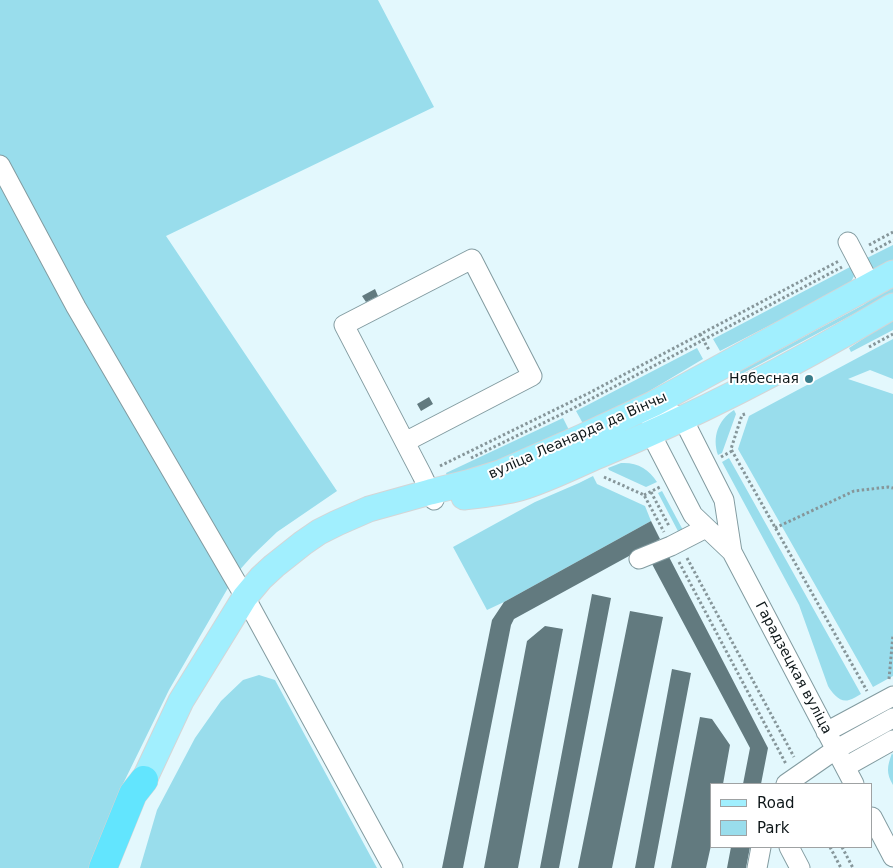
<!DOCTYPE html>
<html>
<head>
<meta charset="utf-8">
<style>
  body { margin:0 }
  #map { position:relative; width:893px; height:868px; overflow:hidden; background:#e3f8fd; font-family:"DejaVu Sans",sans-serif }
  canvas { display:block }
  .legend { position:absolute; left:710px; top:783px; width:162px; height:65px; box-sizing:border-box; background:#fff; border:1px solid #9fa2a3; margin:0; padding:6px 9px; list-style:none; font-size:15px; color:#0e1719 }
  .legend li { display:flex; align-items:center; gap:10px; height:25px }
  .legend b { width:25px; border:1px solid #9fa2a3 }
</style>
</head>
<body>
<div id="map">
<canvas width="893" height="868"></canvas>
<ul class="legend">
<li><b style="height:6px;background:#a1effe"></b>Road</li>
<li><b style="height:14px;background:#99ddec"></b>Park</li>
</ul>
</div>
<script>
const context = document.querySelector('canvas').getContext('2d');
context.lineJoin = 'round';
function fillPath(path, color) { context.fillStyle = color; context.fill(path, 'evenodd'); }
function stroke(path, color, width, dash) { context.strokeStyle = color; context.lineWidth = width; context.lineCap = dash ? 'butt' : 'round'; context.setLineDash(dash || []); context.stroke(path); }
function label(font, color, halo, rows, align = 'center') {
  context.font = font + ' "DejaVu Sans",sans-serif'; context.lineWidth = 4; context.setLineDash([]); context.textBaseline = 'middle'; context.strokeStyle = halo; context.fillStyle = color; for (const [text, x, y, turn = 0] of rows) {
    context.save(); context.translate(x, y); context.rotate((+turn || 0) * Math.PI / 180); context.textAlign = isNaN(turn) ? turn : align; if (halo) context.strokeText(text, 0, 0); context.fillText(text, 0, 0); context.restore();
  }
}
fillPath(new Path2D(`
  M0 0H378L434 107 166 236 337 491 277 532 253 555 236 574 169 690 121 788 95 868H0Z
  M893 245V262L874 269H872L865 259Z
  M850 267 854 276 850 284 720 351 713 339Z
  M893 285V293L734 378 733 375 863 305Z
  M893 319V330L851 352 849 348Z
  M893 339V379L870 370 848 379 893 394V676L873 687 738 449 749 416Z
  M697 348 703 359 586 429 576 411Z
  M734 410 736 414 722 453 718 455C712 437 718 420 734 410Z
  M563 418 572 436 482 470 447 476 446 473Z
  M729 458 861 694C857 696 853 699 849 700 840 703 832 693 828 686L799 605 722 462Z
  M621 463C637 462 649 469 657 482L646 487 609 470 608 468Z
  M593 476 597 484 645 506 651 521 504 602 487 610 453 547 535 502 579 483Z
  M662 491 684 532 680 535 658 493Z
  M259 675 275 680 377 868H140L157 810 195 738 221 701 243 680Z
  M892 753 893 755V785C886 773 887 767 892 753Z`), '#99ddec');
fillPath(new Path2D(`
  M375 289 378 296 366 302 362 296Z
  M429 397 433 404 421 411 417 404Z
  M651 521 660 539 514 619 511 625 463 868H442L492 620 504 602Z
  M668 555 768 748 761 784H743L750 748 652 564Z
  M592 594 611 598 559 868H540Z
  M630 611 663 617 612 868H578Z
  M545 626 563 629 518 868H484L527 641Z
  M672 669 691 673 654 868H635Z
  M700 717 712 719 730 745 723 784H712V841L706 868H671Z
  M731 847H750L746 868H727Z`), '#627a7f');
const minor = new Path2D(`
  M0 165 76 307 245 597 393 868
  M848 242 871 286
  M405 442 532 376 472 259 344 325 422 475 434 500
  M732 552 693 515 651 434 653 404 683 419 724 500 732 552 854 784
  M639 559 671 546 706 528
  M826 732 893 696
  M845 767 893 740
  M786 784 835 750 893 718
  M872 817 893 857
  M789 847 800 868
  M757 868 761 847`);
const major = new Path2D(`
  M464 497C482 495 502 493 520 488 547 480 574 466 600 455 702 413 799 362 893 306
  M144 780 181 701 245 597 261 578 274 566 303 543 319 532 337 523 369 509 430 492 471 482 500 473 582 437 653 404 893 273`);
const highway = new Path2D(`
  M103 868 133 794 144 780`);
stroke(minor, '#829ba0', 21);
stroke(major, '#d4d5d6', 27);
stroke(highway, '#d4d5d6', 29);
stroke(new Path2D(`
  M869 245 893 232
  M871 252 893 240
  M700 334 709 350
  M869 347 893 334
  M745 414 742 415 731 449 867 691
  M721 457 732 451
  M471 458 568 411 842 267
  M440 466 589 393 839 261
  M604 477 644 495 664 532
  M651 492 669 526
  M644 495 660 487
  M775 528 854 491 888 487 893 488
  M687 558 794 757
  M679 562 786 764
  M889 679 893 635
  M830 847 841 868
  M842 847 853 868`), '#86969a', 3, [2.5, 2.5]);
stroke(minor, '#fff', 19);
stroke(major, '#a1effe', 25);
stroke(highway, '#62e5fe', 28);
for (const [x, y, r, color] of [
  [809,379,5,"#397d8b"]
]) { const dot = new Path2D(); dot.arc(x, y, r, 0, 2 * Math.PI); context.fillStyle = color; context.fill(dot); stroke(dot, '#fff', 2); }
label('14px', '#0e1719', '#fff', [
  ["Нябесная",799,379]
], 'right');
label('14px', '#0e1719', '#fff', [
  ["вуліца Леанарда да Вінчы",578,436,-24],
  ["Гарадзецкая вуліца",793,668,62]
]);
</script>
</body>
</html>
